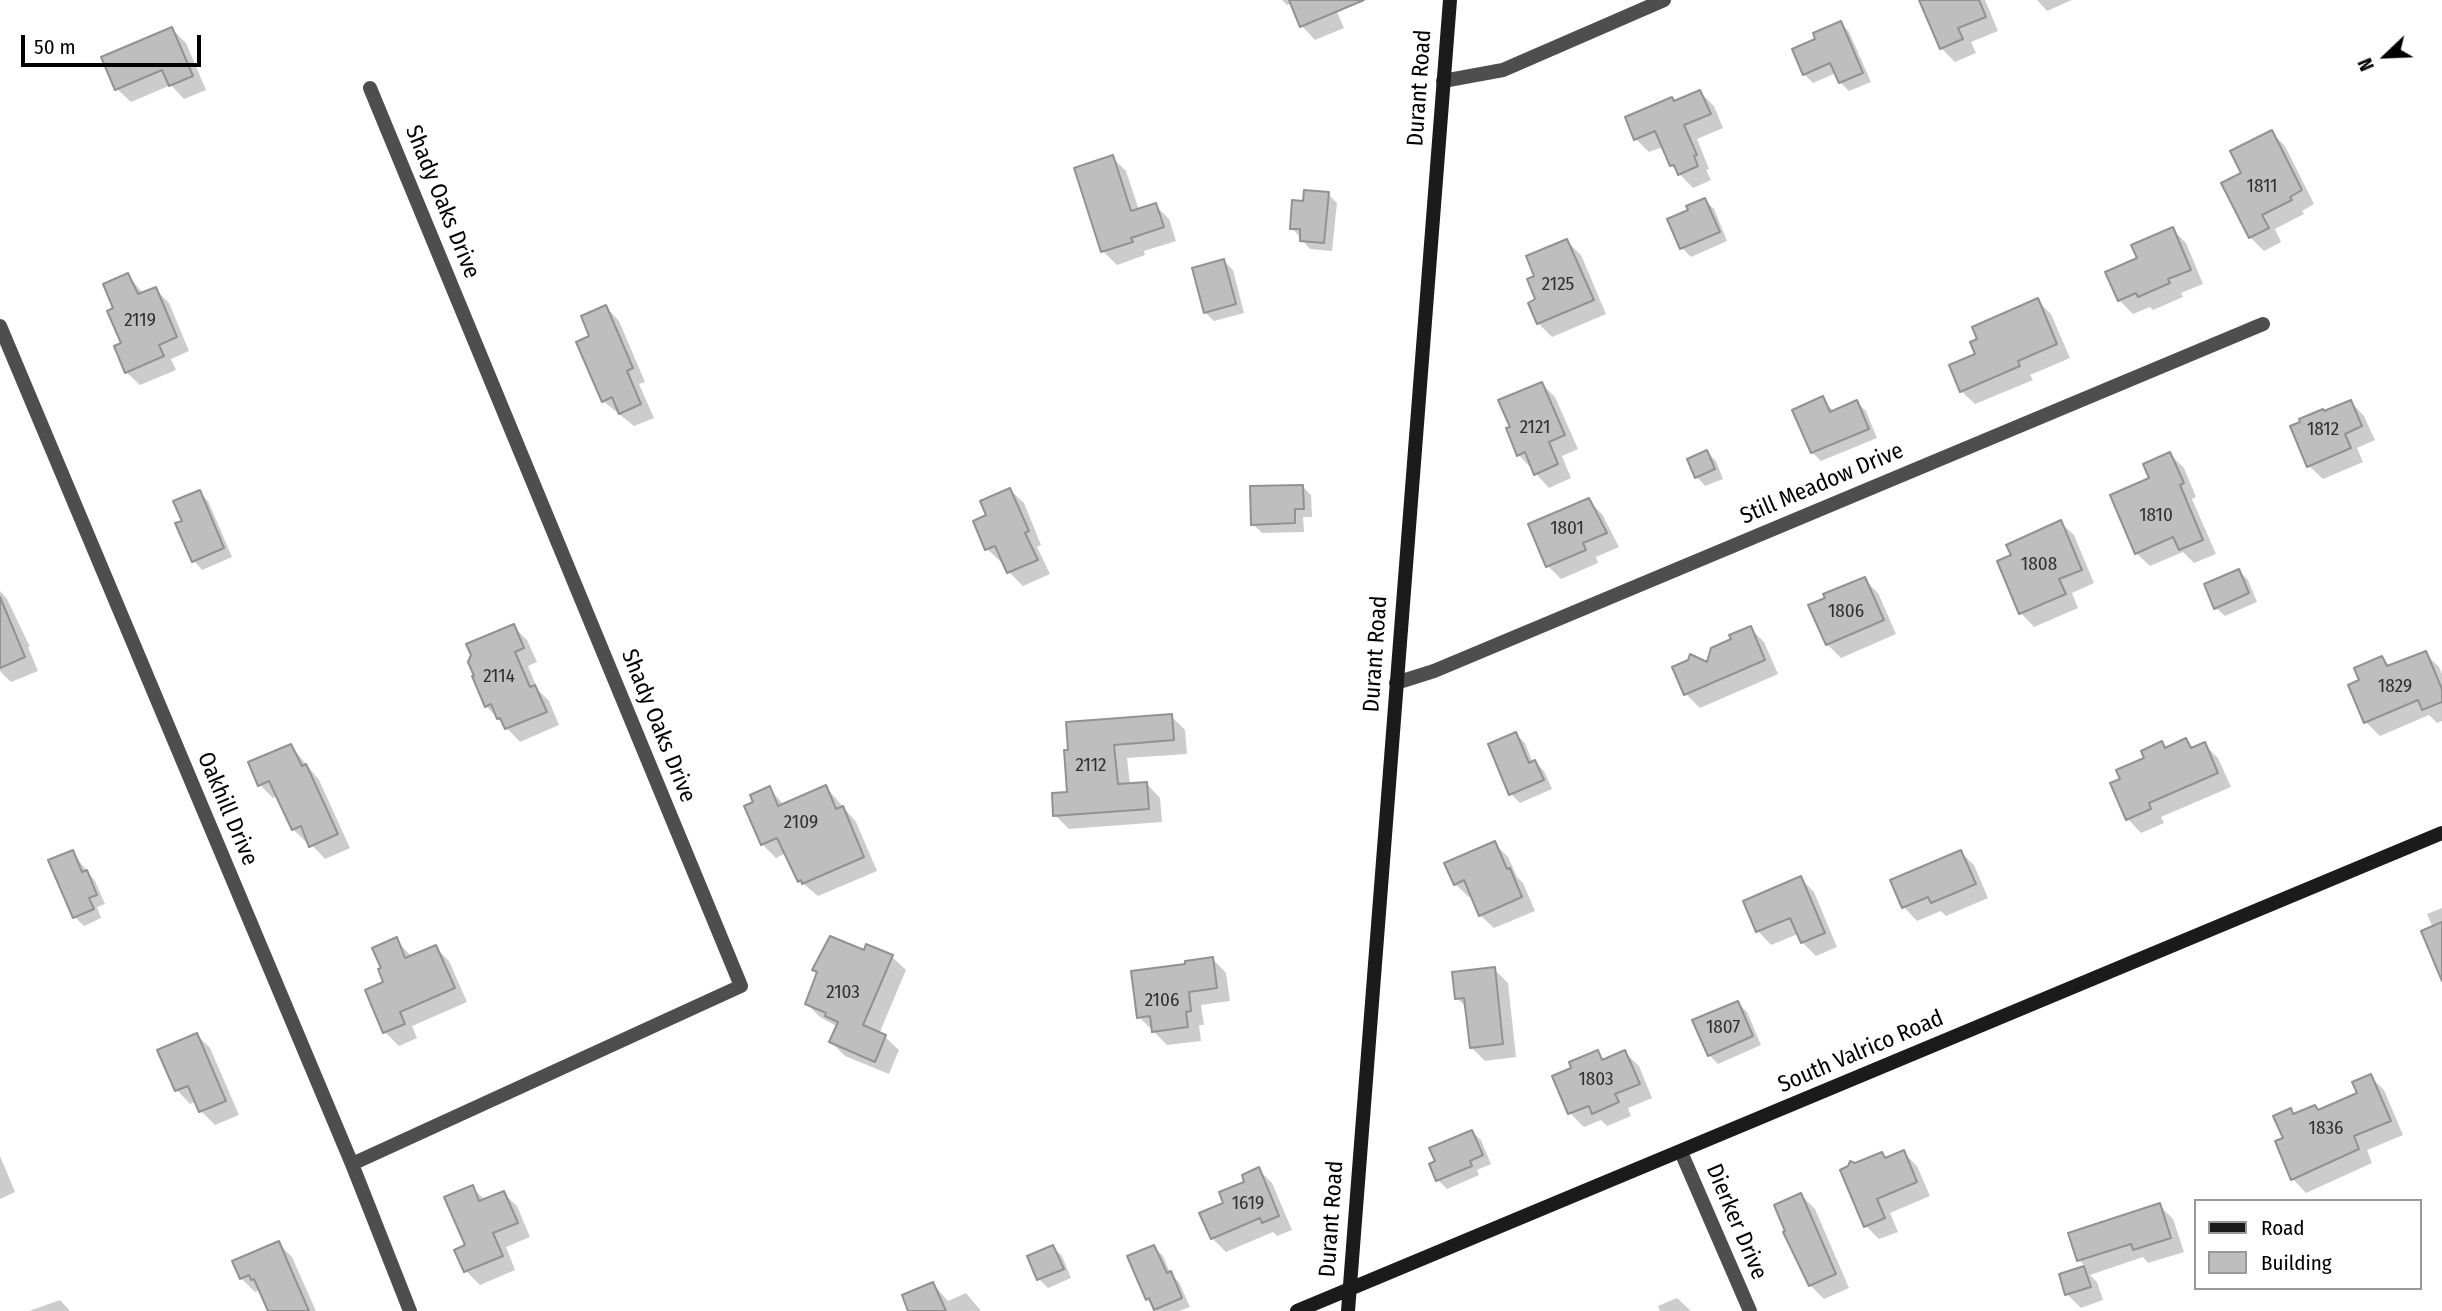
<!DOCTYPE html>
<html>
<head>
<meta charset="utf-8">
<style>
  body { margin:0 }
  #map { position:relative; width:2442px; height:1311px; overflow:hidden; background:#fff; font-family:"Fira Sans Condensed",sans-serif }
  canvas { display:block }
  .legend { position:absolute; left:2194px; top:1199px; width:228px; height:91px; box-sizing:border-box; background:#fff; border:2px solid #999; margin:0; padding:9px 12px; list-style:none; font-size:21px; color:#000 }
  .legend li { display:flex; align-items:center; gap:14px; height:35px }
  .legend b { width:35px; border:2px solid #999 }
  .north { position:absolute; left:2351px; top:21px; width:70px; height:70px; -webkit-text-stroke:5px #fff; paint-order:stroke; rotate:247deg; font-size:19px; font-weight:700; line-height:28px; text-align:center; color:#000 }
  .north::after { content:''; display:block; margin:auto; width:24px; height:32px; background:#000; clip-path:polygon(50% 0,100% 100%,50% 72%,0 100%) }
  .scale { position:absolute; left:21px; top:35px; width:180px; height:32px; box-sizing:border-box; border:4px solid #000; border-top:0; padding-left:9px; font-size:21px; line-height:24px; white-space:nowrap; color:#000; -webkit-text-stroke:5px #fff; paint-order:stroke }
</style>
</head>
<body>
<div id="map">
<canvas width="2442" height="1311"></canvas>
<ul class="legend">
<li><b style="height:9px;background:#1b1b1b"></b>Road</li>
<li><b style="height:19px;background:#bebebe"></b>Building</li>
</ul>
<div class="north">N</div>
<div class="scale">50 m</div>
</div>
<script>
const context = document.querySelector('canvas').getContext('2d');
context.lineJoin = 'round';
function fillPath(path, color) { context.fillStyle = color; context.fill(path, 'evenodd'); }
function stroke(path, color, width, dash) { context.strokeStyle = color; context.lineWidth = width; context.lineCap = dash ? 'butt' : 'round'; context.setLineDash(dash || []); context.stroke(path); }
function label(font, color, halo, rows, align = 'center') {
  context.font = font + ' "Fira Sans Condensed",sans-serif'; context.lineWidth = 5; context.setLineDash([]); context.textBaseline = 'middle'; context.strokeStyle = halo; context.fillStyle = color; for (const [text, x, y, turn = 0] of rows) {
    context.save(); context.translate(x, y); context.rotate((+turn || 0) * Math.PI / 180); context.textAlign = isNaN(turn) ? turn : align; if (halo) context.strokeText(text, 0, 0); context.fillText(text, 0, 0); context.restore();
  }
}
fillPath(new Path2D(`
  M1282 0H1332L1344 28 1315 40 1302 26 1292 3 1287 5Z
  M1921 0H1985L1998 31 1971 42 1976 53 1955 62 1941 48Z
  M2037 0H2072L2047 11Z
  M1841 23 1849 32 1871 82 1849 91 1840 82 1836 73 1813 83 1804 74 1817 40Z
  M172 29 186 43 206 90 184 99 171 85 131 102 117 89Z
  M1700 92 1714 106 1723 128 1697 139 1709 169 1706 170 1711 180 1693 188 1671 165 1663 147 1649 152 1636 139 1675 102Z
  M2271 132 2285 146 2314 204 2302 211 2304 214 2275 229 2281 242 2264 251 2250 237 2243 174Z
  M1112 157 1126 171 1139 210 1155 205 1169 219 1176 241 1144 251 1145 255 1117 265 1103 251Z
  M1328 194 1337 203 1332 251 1310 249 1292 228 1305 203Z
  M1705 200 1714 209 1727 241 1691 257 1682 248 1690 211Z
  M2172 229 2186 243 2203 284 2181 293 2183 297 2153 310 2150 307 2133 314 2119 300 2139 259Z
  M1567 241 1581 255 1606 314 1552 337 1538 323 1536 277Z
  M1224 261 1233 270 1244 313 1214 321 1205 312Z
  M127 275 144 294 155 289 169 303 189 351 171 359 176 370 140 385 126 372 115 309Z
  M2038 301 2051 314 2070 358 2030 375 2033 380 1975 404 1961 391 1978 355Z
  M606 307 619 321 645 382 639 384 654 418 634 426 603 401 591 337Z
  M1542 384 1555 397 1578 449 1562 456 1571 478 1549 488 1519 455 1512 428Z
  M1823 399 1834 412 1857 402 1866 411 1877 438 1821 461 1812 452Z
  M2351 402 2364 416 2375 440 2357 448 2363 462 2323 479 2309 466 2325 413Z
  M1707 452 1716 461 1723 479 1705 486 1697 477Z
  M2170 454 2184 468 2196 497 2192 499 2216 554 2194 563 2183 552 2150 566 2136 553 2151 479Z
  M1302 486 1311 495 1312 517H1303L1304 532 1262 533 1253 524Z
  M1010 490 1024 503 1041 545 1037 547 1050 574 1023 586 1009 572 1004 561 1001 562 987 549 988 515Z
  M199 492 208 501 232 557 202 570 194 561 184 522Z
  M1588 500 1602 514 1619 547 1596 557 1598 563 1561 579 1548 566Z
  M2060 522 2074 535 2094 583 2072 593 2078 608 2034 627 2021 613 2013 556Z
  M2239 571 2248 580 2257 602 2225 616 2216 608Z
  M1864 579 1878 593 1896 634 1841 658 1827 644Z
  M0 591 7 599 30 647H28L38 671 11 682 0 671Z
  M513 626 527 640 537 662 528 666 538 690 549 701 559 725 520 742 486 706Z
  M1750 628 1764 642 1778 674 1700 708 1686 694 1708 664 1733 640Z
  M2425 653 2439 667 2442 674V721L2437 723 2429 715 2380 736 2366 722 2350 686 2361 681 2382 658 2390 666Z
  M1171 716 1185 730 1187 754 1127 758 1130 785 1147 784 1160 798 1162 822 1069 829 1055 815 1069 793 1066 751Z
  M1516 734 1525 743 1533 763 1535 762 1544 771 1552 789 1520 803 1511 794Z
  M2186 740 2194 749 2204 744 2218 758 2231 787 2161 817 2164 823 2141 833 2128 819 2146 759 2162 743 2167 749Z
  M291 746 319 780 350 848 325 859 309 842 307 843 293 829 278 796 273 798 260 785Z
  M826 787 856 822 877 871 818 896 800 881 786 853 776 858 762 844 756 803 769 788 784 805Z
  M1495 844 1508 857 1517 877 1523 883 1535 911 1494 928 1480 915 1472 896 1469 897 1455 884Z
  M72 852 95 881 105 904 97 907 101 918 84 926 75 917Z
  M1960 852 1974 865 1988 898 1946 916 1941 911 1917 921 1904 907Z
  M1800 878 1814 892 1837 947 1816 956 1802 942 1798 934 1771 945 1758 931Z
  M2442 908V967L2433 928 2427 914Z
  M396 940 412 957 435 947 449 961 467 1002 412 1026 417 1038 399 1046 385 1032 367 991 385 982Z
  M864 952 892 957 906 970 879 1034 885 1037 899 1050 889 1074 845 1056 831 1042 838 1027 820 1017 807 1004 818 974 814 970ZM821 1009 833 1018 821 1012Z
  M1213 959 1226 973 1230 1001 1201 1005 1204 1025H1199L1201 1041 1167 1045 1139 1017 1187 966Z
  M1494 969 1508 983 1516 1057 1485 1061 1471 1047 1467 1008 1457 998Z
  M1738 1003 1747 1012 1761 1045 1718 1064 1709 1055Z
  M197 1035 210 1048 239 1115 215 1125 201 1111 197 1101 190 1104 177 1090Z
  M1597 1052 1606 1061 1625 1053 1639 1066 1652 1098 1628 1108 1631 1116 1607 1126 1601 1120 1584 1127 1570 1113 1574 1069Z
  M2370 1076 2384 1090 2403 1135 2367 1150 2372 1163 2306 1193 2293 1179 2285 1139 2290 1110 2295 1115 2315 1107 2319 1111 2359 1094Z
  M1472 1132 1481 1140 1491 1164 1477 1170 1479 1175 1447 1189 1438 1180Z
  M1903 1152 1917 1166 1930 1196 1890 1213 1898 1232 1879 1239 1866 1226 1855 1165 1882 1154 1887 1159Z
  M0 1156 15 1192 0 1199Z
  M1258 1169 1272 1183 1292 1230 1277 1236 1273 1232 1226 1252 1212 1238 1226 1204Z
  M472 1187 485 1200 503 1193 517 1206 530 1237 506 1247 515 1270 480 1285 466 1271 457 1251 467 1246Z
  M1801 1195 1815 1209 1849 1288 1824 1299 1810 1285Z
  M2159 1205 2173 1219 2184 1252 2148 1263 2143 1257 2090 1275 2097 1282 2103 1300 2081 1308 2067 1294 2061 1275 2086 1267 2079 1260Z
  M278 1243 292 1257 316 1311H270L260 1290 255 1292 241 1278Z
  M1053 1247 1062 1256 1071 1278 1048 1288 1039 1279 1029 1257Z
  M1154 1247 1163 1256 1171 1275 1179 1282 1190 1307 1179 1311H1157L1147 1299Z
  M933 1284 948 1301 966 1293 981 1311H910Z
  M1677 1298 1691 1311H1660L1658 1306Z
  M60 1300 70 1311H29Z`), '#0003');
const building = new Path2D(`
  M1289 0H1364L1300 27Z
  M1919 0H1979L1986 17 1958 28 1963 39 1940 49Z
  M1841 21 1863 73 1839 83 1830 63 1803 75 1792 49 1815 39 1813 33Z
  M172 27 193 76 169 86 162 70 115 90 101 57Z
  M1700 90 1711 114 1684 125 1697 155 1694 156 1698 166 1678 175 1674 165 1670 166 1655 131 1634 140 1625 117 1672 97 1674 101Z
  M2272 130 2302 190 2290 197 2292 200 2262 215 2269 228 2249 238 2221 183 2241 173 2230 151Z
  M1113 155 1131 211 1156 203 1164 227 1131 238 1133 242 1101 252 1074 168Z
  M1304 190 1329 192 1324 243 1300 241V229H1290L1292 200 1303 201Z
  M1705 198 1720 232 1680 249 1667 219 1688 210 1686 206Z
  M2173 227 2191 270 2168 279 2170 283 2138 297 2136 293 2118 301 2105 272 2137 258 2131 245Z
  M1567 239 1594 300 1537 324 1528 303 1535 299 1527 279 1534 276 1526 256Z
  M1224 259 1236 304 1204 313 1192 268Z
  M128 273 138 294 156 287 177 337 159 345 164 356 125 373 114 346 121 343 107 311 113 308 103 284Z
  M2038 298 2057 344 2018 361 2020 366 1960 392 1949 365 1975 354 1970 342 1977 339 1972 327Z
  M606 305 633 368 627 371 641 404 619 414 612 397 602 402 576 342 589 336 581 316Z
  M1542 382 1565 435 1549 442 1558 464 1534 475 1525 452 1517 456 1506 428 1510 427 1498 400Z
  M1823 396 1830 412 1857 400 1869 429 1811 453 1792 410Z
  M2351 400 2362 426 2345 434 2351 448 2307 467 2290 426 2300 422 2299 419 2323 409 2324 411Z
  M1707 450 1715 469 1695 478 1687 459Z
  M2170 452 2184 483 2180 485 2203 540 2179 550 2173 537 2135 554 2110 495 2149 478 2143 464Z
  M1303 485 1304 509H1295V523L1251 525 1250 486Z
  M1010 488 1029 531 1025 533 1038 560 1007 573 995 546 985 550 973 521 986 515 980 501Z
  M200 490 224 548 192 562 175 523 182 521 173 501Z
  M1589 498 1607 533 1583 543 1586 550 1546 567 1528 524Z
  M2061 520 2082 570 2059 579 2066 594 2019 614 1997 561 2011 555 2006 545Z
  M2239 569 2249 593 2214 609 2204 584Z
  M1865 577 1884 620 1826 645 1808 605 1825 598 1823 594Z
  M0 597 25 657 0 668Z
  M514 624 524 648 515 652 530 687 535 685 547 712 505 729 500 718 497 719 491 704 485 707 472 676H474L468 662 471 655 466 644Z
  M1751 626 1765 660 1684 695 1672 667 1688 660 1690 654 1707 662 1711 648 1731 639 1729 635Z
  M2426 651 2442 689V702L2422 710 2418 700 2364 723 2348 685 2359 680 2354 668 2382 656 2387 666Z
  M1172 714 1174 740 1114 745 1118 784 1147 782 1149 809 1053 816 1052 793 1067 792 1064 750H1068L1066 722Z
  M1516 732 1529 763 1535 760 1544 780 1509 795 1488 744Z
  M2186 738 2191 748 2205 742 2218 773 2149 803 2151 809 2126 820 2110 783 2120 779 2116 770 2144 758 2141 751 2162 741 2165 748Z
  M291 744 302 766 306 764 338 834 309 847 301 826 292 830 269 781 258 786 248 762Z
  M826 785 836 809 843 806 864 857 802 884 801 880 798 882 777 838 761 845 744 806 753 802 750 795 770 786 778 806Z
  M1495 841 1507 869 1510 868 1522 897 1479 916 1464 880 1454 885 1444 863Z
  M73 850 82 872 87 870 97 895 89 898 94 909 73 918 48 860Z
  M1961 850 1976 884 1931 903 1928 897 1902 908 1890 880Z
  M1801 876 1825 933 1801 943 1790 918 1756 932 1743 901Z
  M2442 922V981L2421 931Z
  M830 936 864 950 866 944 893 955 863 1025 886 1035 875 1062 829 1042 838 1022 825 1016 826 1013 805 1004 817 972 812 970Z
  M397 937 405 958 436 945 455 988 400 1012 405 1024 383 1033 365 990 383 982 378 969 381 968 372 948Z
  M1213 957 1217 988 1189 992 1191 1011 1186 1012 1188 1027 1152 1032 1150 1016 1137 1018 1131 971 1185 964V961Z
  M1495 967 1503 1044 1470 1048 1464 998 1455 999 1452 972Z
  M1738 1001 1753 1036 1708 1056 1692 1020Z
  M197 1033 226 1101 199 1112 188 1086 175 1091 157 1050Z
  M1598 1050 1602 1060 1625 1050 1640 1084 1615 1094 1619 1102 1592 1114 1589 1106 1568 1114 1552 1076 1571 1068 1569 1062Z
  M2371 1074 2391 1121 2354 1136 2359 1149 2291 1180 2275 1141 2283 1138 2273 1116 2291 1108 2293 1114 2315 1105 2318 1110 2357 1093 2352 1082Z
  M1472 1130 1483 1155 1470 1161 1472 1166 1436 1181 1429 1164 1435 1161 1429 1148Z
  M1904 1150 1917 1182 1877 1199 1885 1218 1864 1227 1840 1170 1848 1166 1850 1161 1855 1163 1882 1152 1885 1158Z
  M1259 1167 1279 1216 1262 1223 1260 1218 1211 1239 1199 1213 1223 1203 1219 1192 1244 1182 1242 1175Z
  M473 1185 479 1201 504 1191 518 1223 493 1233 503 1256 464 1272 454 1250 465 1245 444 1197Z
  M1801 1193 1836 1274 1809 1286 1783 1232 1785 1231 1774 1205Z
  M2160 1203 2171 1238 2133 1250 2131 1244 2077 1261 2068 1233Z
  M279 1241 289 1265 309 1311H268L254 1279 251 1280 249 1275 240 1279 232 1261Z
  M1053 1245 1064 1269 1037 1280 1027 1256Z
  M1154 1245 1167 1273 1171 1271 1182 1298 1154 1310 1149 1298 1146 1300 1127 1256Z
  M2084 1266 2091 1287 2065 1295 2059 1274Z
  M933 1282 946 1311H908L902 1295Z`);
fillPath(building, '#bebebe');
stroke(building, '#929292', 2);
stroke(new Path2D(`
  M1443 81 1503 70 1664 0
  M0 326 352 1164 410 1311
  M1396 683 1434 671 2263 324
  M1681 1152 1750 1311
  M352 1164 741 986 370 88`), '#4e4e4e', 14);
stroke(new Path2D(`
  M1297 1311 2442 833
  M1348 1311 1450 0`), '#1b1b1b', 14);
label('19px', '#303030', null, [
  ["1811",2262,187],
  ["2125",1558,285],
  ["2119",140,321],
  ["2121",1535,428],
  ["1812",2323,430],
  ["1810",2156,516],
  ["1801",1567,529],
  ["1808",2039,565],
  ["1806",1846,612],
  ["2114",499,677],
  ["1829",2395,687],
  ["2112",1091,766],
  ["2109",801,823],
  ["2103",843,993],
  ["2106",1162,1001],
  ["1807",1723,1028],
  ["1803",1596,1080],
  ["1836",2326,1129],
  ["1619",1248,1204]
]);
label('23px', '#000', '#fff', [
  ["Durant Road",1420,88,-86],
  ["Shady Oaks Drive",442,202,68],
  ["Still Meadow Drive",1822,484,-23],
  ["Durant Road",1376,654,-86],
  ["Shady Oaks Drive",658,726,68],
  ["Oakhill Drive",227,809,67],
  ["South Valrico Road",1861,1052,-23],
  ["Durant Road",1332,1219,-86],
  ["Dierker Drive",1736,1222,67]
]);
</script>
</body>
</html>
